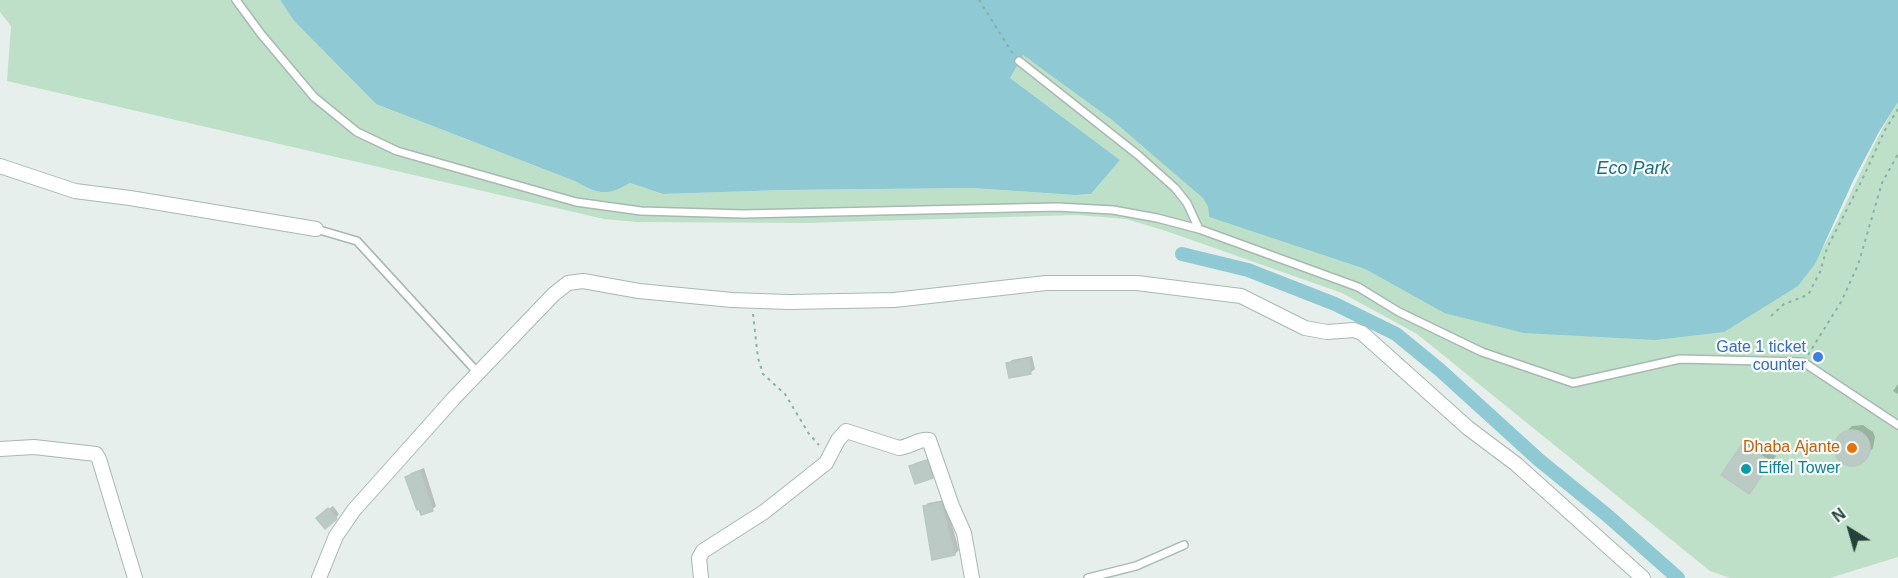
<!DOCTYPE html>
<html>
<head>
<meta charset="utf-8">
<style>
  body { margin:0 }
  #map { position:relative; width:1898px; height:578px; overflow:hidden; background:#e6efeb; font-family:Helvetica,sans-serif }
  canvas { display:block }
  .north { position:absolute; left:1820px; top:500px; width:60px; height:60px; -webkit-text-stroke:4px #f7fbf9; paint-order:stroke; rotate:323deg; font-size:16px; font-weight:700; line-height:24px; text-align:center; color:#24423a }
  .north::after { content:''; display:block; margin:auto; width:21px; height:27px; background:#24423a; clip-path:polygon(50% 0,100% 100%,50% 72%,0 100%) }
</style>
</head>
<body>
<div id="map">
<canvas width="1898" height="578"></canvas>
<div class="north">N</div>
</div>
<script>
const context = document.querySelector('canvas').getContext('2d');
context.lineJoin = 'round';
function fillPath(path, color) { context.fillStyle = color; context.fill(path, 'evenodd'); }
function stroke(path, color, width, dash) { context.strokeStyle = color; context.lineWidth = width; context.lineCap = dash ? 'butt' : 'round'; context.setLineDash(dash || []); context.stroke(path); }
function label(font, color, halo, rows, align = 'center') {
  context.font = font + ' Helvetica,sans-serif'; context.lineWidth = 4.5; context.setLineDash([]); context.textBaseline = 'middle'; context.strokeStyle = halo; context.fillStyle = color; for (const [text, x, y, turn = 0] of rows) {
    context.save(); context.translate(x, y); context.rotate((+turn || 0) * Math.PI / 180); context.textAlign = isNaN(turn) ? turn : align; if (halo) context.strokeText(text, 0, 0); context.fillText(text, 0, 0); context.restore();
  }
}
fillPath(new Path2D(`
  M0 0H280L294 21 376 104 577 182C599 195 608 196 630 183L663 194 784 190 972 188 1075 195 1091 194 1120 160 1010 78 1022 54 1112 120 1204 198 1208 207 1209 217 1365 269 1444 313 1798 286C1840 230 1861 161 1898 102V557L1830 578H1730L1710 571 1417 334 1342 293 1166 231 1126 219 1077 215 805 223 637 222 604 219 7 81 11 26 0 12Z`), '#bfe0c8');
fillPath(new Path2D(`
  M280 0H1898V102L1879 132 1854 179 1815 264 1798 286 1724 332 1656 340 1524 333 1444 313 1365 269 1209 217 1208 207 1203 198 1112 120 1023 55 1010 78 1120 160 1091 194 1075 195 972 188 784 190 663 194 630 183C608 196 599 195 577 182L376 104 294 21Z`), '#8ec9d4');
fillPath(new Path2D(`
  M1032 356 1035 369 1031 372 1008 364 1012 360Z
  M1898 384V394L1893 391Z
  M1863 425 1873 432 1875 437 1873 448 1858 463 1847 464 1838 457 1836 452 1837 441 1852 426Z
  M1750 438 1776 456 1749 492 1744 444Z
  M931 458 936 473 932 477 911 467 915 463Z
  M424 468 436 506 432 510 407 477 411 473Z
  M945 500 959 550 955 554 924 507 928 503Z
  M333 506 339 514 336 518 322 514Z`), '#0003');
stroke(new Path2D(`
  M1182 254 1248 270 1335 304 1396 334 1440 370 1539 460 1608 516 1678 578`), '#8ec9d4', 14);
const building = new Path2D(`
  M1029 359 1031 374 1009 378 1006 363Z
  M1834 448a18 18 0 1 1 36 0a18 18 0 1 1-36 0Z
  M1743 443 1771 462 1749 494 1721 475Z
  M927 461 933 478 915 484 909 466Z
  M420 471 433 511 421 515 419 509 417 510 405 477Z
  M941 503 955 555 932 560 923 506Z
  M328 508 337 519 325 529 316 518Z`);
fillPath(building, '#bbcac4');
stroke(building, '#b8c9c2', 1.5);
const lane = new Path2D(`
  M236 0 261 34 314 97 357 132 397 151 576 202 641 211 744 214 1057 207 1113 210 1157 218 1199 229 1358 287 1399 312 1482 352 1573 383 1680 359 1803 362 1898 425
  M1019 61 1138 155 1175 188 1187 203 1199 229
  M316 229 357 241 478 373
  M1088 578 1136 566 1184 545`);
const street = new Path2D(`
  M0 166 75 191 130 198 316 229
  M0 449 34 447 96 454 99 459 135 578
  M319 578 336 536 354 510 454 398 554 294 568 283 583 281 639 291 732 300 789 302 894 300 1046 283H1137L1241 296 1305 328 1327 332 1354 330 1362 333 1468 428 1516 464 1643 578
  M701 578 699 558 703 551 764 512 826 463 838 440 846 431 899 448C909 447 921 438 929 440L952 506 964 533 972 578`);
stroke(lane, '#a8b8b2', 10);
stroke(street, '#a8b8b2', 16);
stroke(new Path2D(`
  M979 0 1013 54
  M753 314 758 358 763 374 785 394 809 434 819 445
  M1771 316 1784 304 1808 295 1820 272 1827 248 1861 182 1885 130 1898 109
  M1808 355 1841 302 1858 265 1882 183 1898 154`), '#86b3a5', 2, [3, 4.5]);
stroke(lane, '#fff', 7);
stroke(street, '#fff', 14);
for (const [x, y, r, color] of [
  [1818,357,6,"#3f7fe0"],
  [1852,448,6,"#e8710a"],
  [1746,469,6,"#0f9aa8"]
]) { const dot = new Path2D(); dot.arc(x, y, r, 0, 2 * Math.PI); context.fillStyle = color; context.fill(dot); stroke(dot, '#f7fbf9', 2); }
label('16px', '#366cbe', '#f7fbf9', [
  ["Gate 1 ticket",1806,348],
  ["counter",1806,366]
], 'right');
label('16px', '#c56008', '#f7fbf9', [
  ["Dhaba Ajante",1840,448]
], 'right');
label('16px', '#0d838f', '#f7fbf9', [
  ["Eiffel Tower",1758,469]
], 'left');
label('italic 18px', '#1c6f80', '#f7fbf9', [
  ["Eco Park",1633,169]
]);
</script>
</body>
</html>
